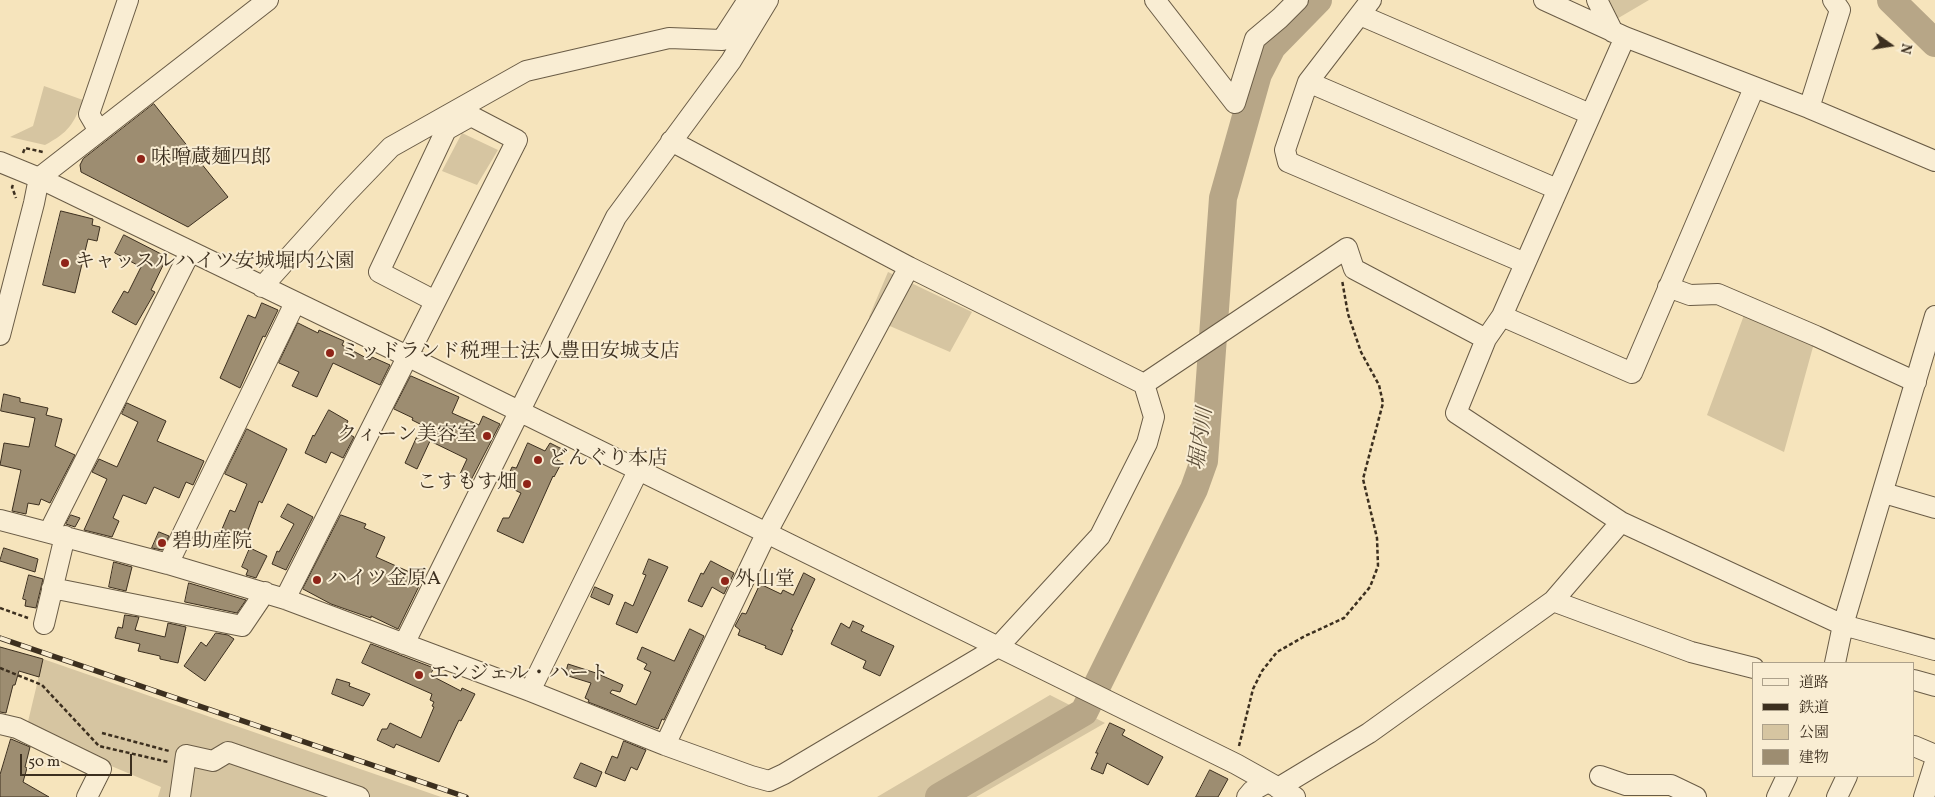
<!DOCTYPE html>
<html>
<head>
<meta charset="utf-8">
<style>
  body { margin:0 }
  #map { position:relative; width:1935px; height:797px; overflow:hidden; background:#f6e4bc; font-family:Vollkorn,"Noto Serif JP",serif }
  canvas { display:block }
  .legend { position:absolute; left:1752px; top:662px; width:162px; height:115px; box-sizing:border-box; background:#f9edd3; border:1px solid #ada18b; margin:0; padding:6px 9px; list-style:none; font-size:15px; color:#3c2f1f }
  .legend li { display:flex; align-items:center; gap:10px; height:25px }
  .legend b { width:25px; border:1px solid #ada18b }
  .north { position:absolute; left:1865px; top:20px; width:50px; height:50px; -webkit-text-stroke:4px #f9edd3; paint-order:stroke; rotate:103deg; font-size:14px; font-weight:700; line-height:20px; text-align:center; color:#3c2f1f }
  .north::after { content:''; display:block; margin:auto; width:18px; height:22px; background:#3c2f1f; clip-path:polygon(50% 0,100% 100%,50% 72%,0 100%) }
  .scale { position:absolute; left:20px; top:754px; width:112px; height:22px; box-sizing:border-box; border:2px solid #3c2f1f; border-top:0; padding-left:6px; font-size:15px; line-height:18px; white-space:nowrap; color:#3c2f1f; -webkit-text-stroke:4px #f9edd3; paint-order:stroke }
</style>
</head>
<body>
<div id="map">
<canvas width="1935" height="797"></canvas>
<ul class="legend">
<li><b style="height:6px;background:#f9edd3"></b>道路</li>
<li><b style="height:6px;background:#3c2f1f"></b>鉄道</li>
<li><b style="height:14px;background:#d6c5a1"></b>公園</li>
<li><b style="height:14px;background:#9d8d71"></b>建物</li>
</ul>
<div class="north">N</div>
<div class="scale">50 m</div>
</div>
<script>
const context = document.querySelector('canvas').getContext('2d');
context.lineJoin = 'round';
function fillPath(path, color) { context.fillStyle = color; context.fill(path, 'evenodd'); }
function stroke(path, color, width, dash) { context.strokeStyle = color; context.lineWidth = width; context.lineCap = dash ? 'butt' : 'round'; context.setLineDash(dash || []); context.stroke(path); }
function label(font, color, halo, rows, align = 'center') {
  context.font = font + ' Vollkorn,"Noto Serif JP",serif'; context.lineWidth = 4; context.setLineDash([]); context.textBaseline = 'middle'; context.strokeStyle = halo; context.fillStyle = color; for (const [text, x, y, turn = 0] of rows) {
    context.save(); context.translate(x, y); context.rotate((+turn || 0) * Math.PI / 180); context.textAlign = isNaN(turn) ? turn : align; if (halo) context.strokeText(text, 0, 0); context.fillText(text, 0, 0); context.restore();
  }
}
fillPath(new Path2D(`
  M1606 0H1649L1615 20Z
  M44 86 83 100C73 125 69 132 45 145L10 137 33 126Z
  M462 133 498 150 477 185 442 171Z
  M888 272 972 312 950 352 869 317Z
  M1747 307 1816 336 1784 452 1707 415Z
  M43 659 441 797H158L161 787 26 730Z
  M1050 695 1105 723 976 797H877Z`), '#d6c5a1');
stroke(new Path2D(`
  M1891 0 1935 43
  M939 797 1084 712 1194 489 1204 461 1223 198 1258 74 1272 47 1318 0`), '#b7a687', 28);
const building = new Path2D(`
  M154 104 228 197 188 227 81 172 80 165 83 159Z
  M61 211 93 219 92 225 100 227 97 241 88 239 75 293 43 285Z
  M124 235 167 257 151 290 155 292 136 325 112 312 124 291 128 293 141 267 115 253Z
  M262 303 278 310 265 337 263 336 240 388 220 378 248 315 255 318Z
  M298 323 318 333 319 330 344 341 342 345 370 360 372 357 390 365 380 385 333 363 317 397 292 386 299 372 279 363Z
  M411 376 459 397 452 413 479 425 483 416 500 424 471 480 460 474 467 459 430 441 417 469 405 463 422 425 412 420 413 418 394 409Z
  M4 394 20 398V402L48 408 46 415 62 419 55 446 75 455 50 503 41 499 39 505 28 503 26 514 12 511 21 470 0 465 4 443 29 447 35 418 1 411Z
  M127 403 166 421 157 441 204 461 193 485 186 482 179 498 154 487 146 504 123 495 113 518 119 521 112 537 84 530 107 479 92 472 99 459 117 467 138 422 122 414Z
  M329 410 348 421 343 431 354 437 343 458 331 452 326 463 305 453 313 435 314 436Z
  M247 429 287 449 262 503 259 501 245 538 222 529 230 510 235 512 247 484 225 474Z
  M528 443 545 451 550 443 562 449 557 460 562 462 554 477 553 476 523 543 497 531 503 518H509L521 493 504 485 512 467 516 468Z
  M288 504 313 517 286 570 272 564 277 551 279 552 294 524 281 517Z
  M71 515 80 518 75 527 66 524Z
  M341 515 366 524 364 528 385 537 376 557 423 578 398 629 371 616V618L331 604 303 589Z
  M159 532 169 536 162 550 152 548Z
  M4 548 38 559 35 572 0 561Z
  M250 548 267 556 256 578 246 575 248 570 242 567Z
  M649 559 668 567 637 633 616 624 625 602 633 606 646 575 643 574Z
  M711 561 734 573 724 594 712 587 702 607 688 601 701 573 703 574Z
  M114 562 132 567 126 591 109 587Z
  M804 573 815 579 791 630H793L782 655 765 648 766 646 738 635 740 630 735 626 742 613 746 614 760 584 781 594 783 590 793 595Z
  M29 575 43 579 36 608 25 606 26 600 23 599Z
  M189 583 246 600 237 613 185 602Z
  M595 587 613 595 609 605 591 597Z
  M125 615 139 617 135 630 165 637 168 623 186 627 178 663 160 659V656L138 651 140 644 115 638 118 627 122 628Z
  M853 621 864 626 861 631 894 646 880 676 863 668 866 661 831 644 841 623 849 628Z
  M690 629 704 636 664 720 662 719 658 729 588 702 589 700 585 698 591 683 565 675 568 664 596 673 623 685 620 692 612 690 610 693 636 705 651 672 644 669 647 664 637 659 642 647 674 661Z
  M216 633 228 635 234 639 205 681 184 666 201 642 206 646Z
  M371 644 434 668 430 675 461 691 462 688 475 694 461 721 459 720 439 762 396 744 394 748 377 740 382 729H387L390 723 421 738 434 707 432 706 434 702 430 700 432 694 362 663Z
  M0 647 43 659 39 677 19 671 15 685H13L6 713 0 712Z
  M337 679 350 683 349 686 370 694 363 706 332 694Z
  M1110 723 1125 730 1122 735 1163 757 1148 785 1107 763 1103 774 1091 769 1098 753H1096Z
  M11 739 30 747 25 767 27 768 23 782 49 797H0V775Z
  M624 741 646 750 637 770 631 767 625 781 605 773 612 756 617 758Z
  M581 763 602 772 596 787 574 778Z
  M1210 770 1228 779 1218 797H1196Z`);
fillPath(building, '#9d8d71');
stroke(building, '#3c2f1f', 1);
const minor = new Path2D(`
  M1155 0 1235 103 1255 39 1280 18 1298 0
  M1544 0 1625 37 1809 108 1935 161
  M1597 0 1613 32
  M1360 15 1590 114
  M1625 37 1502 316 1486 339 1456 413 1621 522 1843 625 1935 650
  M1308 82 1371 0
  M1809 108 1840 10 1833 0
  M99 131 89 114 128 0
  M0 162 39 178 407 356 1236 764 1295 797
  M1525 263 1288 162 1285 150 1308 82 1557 189
  M262 287 344 196 391 147 526 71 669 38 722 40 748 0
  M1668 287 1690 295 1718 294 1816 336 1916 382
  M1502 316 1632 373 1754 88
  M0 335 34 203 39 178 268 0
  M1144 384 1347 248 1354 269 1486 339
  M1884 493 1935 508
  M0 520 168 564 285 599 530 691 665 745 751 776 769 781 784 774 998 647 1100 536 1147 443 1154 417 1144 384 909 267 671 141
  M49 532 190 252
  M168 564 295 303
  M52 588 242 626 265 592
  M285 599 517 140 471 116 446 130 379 272 435 301
  M1553 601 1691 652 1754 668
  M44 624 65 536
  M404 644 616 217 731 61 768 0
  M1835 663 1843 625 1935 316
  M1914 680 1935 686
  M530 691 638 471
  M0 724 17 728 101 769 87 797
  M665 745 766 534 909 267
  M1914 746 1935 755
  M1600 776 1626 785H1671L1696 797
  M1278 788 1369 733 1553 601 1621 522
  M180 797 186 755 213 761 228 752 359 797
  M1247 797 1252 791 1268 782
  M1777 797 1787 776
  M1837 797 1847 776
  M1924 797 1935 762`);
stroke(minor, '#6a5c46', 22);
stroke(new Path2D(`
  M23 153 25 148 43 152
  M13 185 12 187 16 198
  M0 608 28 618
  M0 668 42 685 99 746 168 762
  M102 733 169 751
  M1239 746 1253 689 1262 671 1277 652 1305 636 1344 618 1370 587 1378 566 1377 538 1363 479 1383 403 1379 385 1361 352 1348 314 1342 280`), '#3c2f1f', 2.5, [4, 2.5]);
stroke(minor, '#f9edd3', 20);
const rail = new Path2D(`
  M0 638 466 797`);
stroke(rail, '#3c2f1f', 5.5);
stroke(rail, '#f9edd3', 4, [11]);
for (const [x, y, r, color] of [
  [141,159,5,"#8f2418"],
  [65,263,5,"#8f2418"],
  [330,353,5,"#8f2418"],
  [487,436,5,"#8f2418"],
  [538,460,5,"#8f2418"],
  [527,484,5,"#8f2418"],
  [162,543,5,"#8f2418"],
  [317,580,5,"#8f2418"],
  [725,581,5,"#8f2418"],
  [419,675,5,"#8f2418"]
]) { const dot = new Path2D(); dot.arc(x, y, r, 0, 2 * Math.PI); context.fillStyle = color; context.fill(dot); stroke(dot, '#f9edd3', 2); }
label('20px', '#3c2f1f', '#f9edd3', [
  ["味噌蔵麺四郎",151,159],
  ["キャッスルハイツ安城堀内公園",75,263],
  ["ミッドランド税理士法人豊田安城支店",340,353],
  ["クィーン美容室",477,436,"right"],
  ["どんぐり本店",548,460],
  ["こすもす畑",517,484,"right"],
  ["碧助産院",172,543],
  ["ハイツ金原A",327,580],
  ["外山堂",735,581],
  ["エンジェル・ハート",429,675]
], 'left');
label('italic 21px', '#5b4d39', '#f9edd3', [
  ["堀内川",1203,439,-82]
]);
</script>
</body>
</html>
